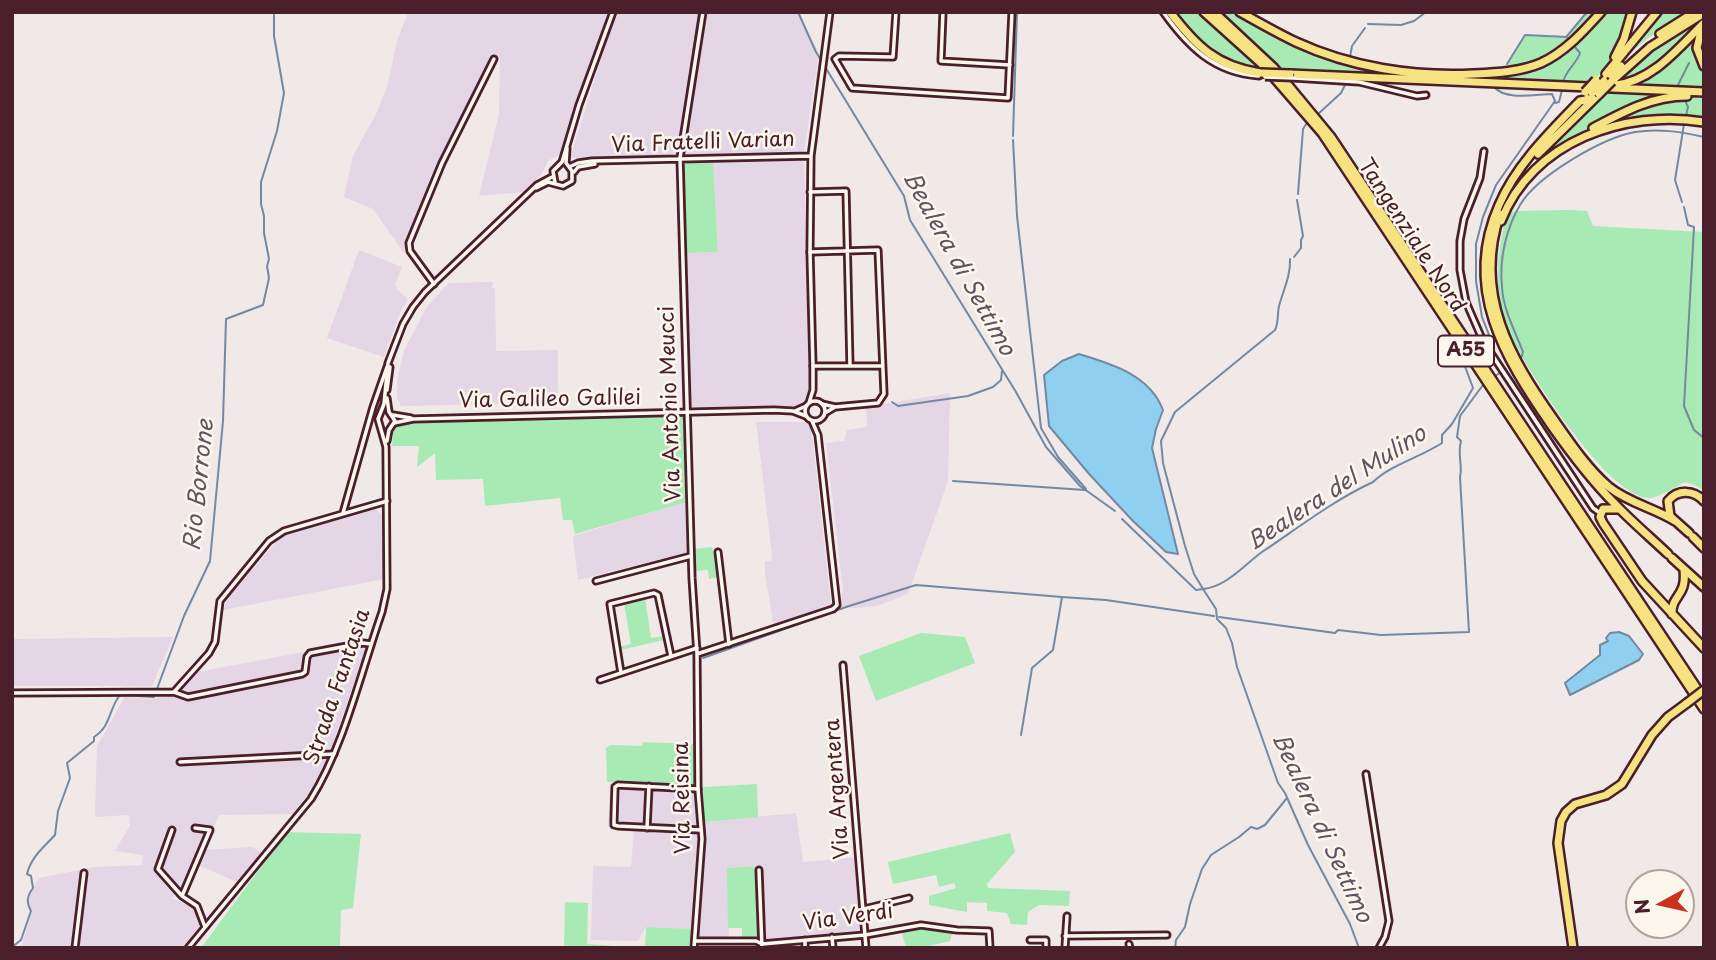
<!DOCTYPE html>
<html>
<head>
<meta charset="utf-8">
<style>
  body { margin:0 }
  #map { position:relative; width:1716px; height:960px; overflow:hidden; background:#f1e8e8; font-family:"Playpen Sans",sans-serif }
  canvas { display:block }
  .frame { position:absolute; inset:0; border:14px solid #4a1f2b; pointer-events:none }
  .north { position:absolute; left:1625px; top:869px; width:70px; height:70px; box-sizing:border-box; background:#fbf7ec; border:2px solid #b4a19f; border-radius:50%; rotate:262deg; font-size:19px; font-weight:700; line-height:28px; text-align:center; color:#4a1f2b }
  .north::after { content:''; display:block; margin:auto; width:24px; height:32px; background:#c8321e; clip-path:polygon(50% 0,100% 100%,50% 72%,0 100%) }
</style>
</head>
<body>
<div id="map">
<canvas width="1716" height="960"></canvas>
<div class="frame"></div>
<div class="north">N</div>
</div>
<script>
const context = document.querySelector('canvas').getContext('2d');
context.lineJoin = 'round';
function fillPath(path, color) { context.fillStyle = color; context.fill(path, 'evenodd'); }
function stroke(path, color, width, dash) { context.strokeStyle = color; context.lineWidth = width; context.lineCap = dash ? 'butt' : 'round'; context.setLineDash(dash || []); context.stroke(path); }
function label(font, color, halo, rows, align = 'center') {
  context.font = font + ' "Playpen Sans",sans-serif'; context.lineWidth = 5; context.setLineDash([]); context.textBaseline = 'middle'; context.strokeStyle = halo; context.fillStyle = color; for (const [text, x, y, turn = 0] of rows) {
    context.save(); context.translate(x, y); context.rotate((+turn || 0) * Math.PI / 180); context.textAlign = isNaN(turn) ? turn : align; if (halo) context.strokeText(text, 0, 0); context.fillText(text, 0, 0); context.restore();
  }
}
fillPath(new Path2D(`
  M408 12H609L560 155 549 160 541 175 524 192 479 196 499 114 500 58 496 57 442 163 404 253 373 209 344 197 353 156 377 112 388 84 397 41Z
  M616 12H797L819 53 804 152 570 158Z
  M804 159 810 397 806 406 802 409 687 413 686 253 718 252 713 160Z
  M359 250 402 267 395 284 398 290 408 299 401 310 384 357 327 338Z
  M493 282 492 288H495L496 351 558 350V403L401 406 397 397 398 376 404 351 426 308 449 283Z
  M950 393 948 481 908 594 877 606 839 609 843 590 826 443 844 441 847 430 867 427 866 407Z
  M756 422H804L811 425 831 606 774 627 765 573V561H771L772 554Z
  M687 501 688 552 578 580 573 536Z
  M376 509 382 515 384 579 223 610 229 596 281 537 347 515Z
  M173 637 152 686H12V639Z
  M363 641H367L366 649 331 749 317 783 292 814 219 815 203 850 252 847 263 853 237 882 193 863 180 890 171 898 192 907 199 913 200 926 182 948H21L32 912 28 904 30 894 39 878 95 867 142 865 143 855 115 851 130 825 129 815 95 817 97 746 125 697 148 699 168 696 178 692 197 672Z
  M610 783 697 786 701 830 698 904 694 905 693 929 646 927 638 941 591 940 593 866 631 867 634 830 608 827Z
  M796 813 803 862 859 857 861 932 765 942 761 866 728 868 730 913 728 942 697 941 704 822Z`), '#e4d6e4');
fillPath(new Path2D(`
  M1172 12H1198L1262 69 1240 66 1204 49Z
  M1218 12H1233L1286 40 1320 54 1425 77 1281 70Z
  M1587 12H1595C1574 40 1544 65 1507 65L1525 36 1567 38Z
  M1605 12H1630C1623 40 1612 62 1592 83L1451 78 1530 70 1589 30Z
  M1660 12H1689L1648 38 1628 55Z
  M1704 17V21L1658 64 1639 77 1613 83 1657 46Z
  M1697 33C1690 55 1701 56 1704 72 1705 77 1704 84 1704 90L1628 86Z
  M1605 92 1669 94C1636 106 1604 118 1574 136 1554 149 1538 166 1520 183L1536 161Z
  M1680 98H1704V120L1655 116 1607 125 1643 106Z
  M713 160 718 252 686 253 683 166 688 161Z
  M1569 210 1587 211 1593 226 1704 232V491L1697 486 1685 482C1677 486 1659 497 1651 498 1612 502 1533 378 1516 346 1508 330 1502 313 1499 295 1495 268 1500 243 1506 216L1514 211Z
  M687 413 690 501 575 534 572 520H563L560 498 485 506 483 479 436 480 435 453 417 467 419 446H392L394 423 414 420Z
  M712 547 720 577 709 579 708 570 696 571 694 549Z
  M645 598 651 638 663 636 664 640 620 650 619 647 631 644 624 603Z
  M921 633 965 637 975 663 876 701 859 656Z
  M643 742 694 744 696 746V786L607 782 606 748 611 745 642 746Z
  M757 784 758 817 704 822 703 787Z
  M287 832 361 834 353 908 341 910 340 948H201Z
  M1010 833 1015 852 987 884 988 888 1070 891 1069 906 1039 905 1028 912 1027 925 1011 924 1007 913 987 911V903L967 902V912L929 905V896L956 888 954 883 939 887 936 875 893 884 888 862Z
  M758 866 761 941 742 940V928H728L727 868Z
  M565 902 588 903 587 944 642 948H564Z
  M926 926 953 931 950 941 921 948H906L901 929Z
  M646 927 696 929 695 948H645Z`), '#a8eab3');
const water = new Path2D(`
  M1079 354C1112 364 1150 375 1163 410L1156 429 1152 448 1178 554 1166 552 1133 521 1090 475 1049 426 1044 375 1062 361Z
  M1619 632 1629 636 1643 654 1639 660 1570 695 1565 683 1600 655V645L1608 641 1606 638 1610 633Z`);
fillPath(water, '#8fd0f1');
stroke(water, '#7389a2', 2);
stroke(new Path2D(`
  M798 12 816 52 904 196 910 220 1016 392 1046 447 1080 486 1115 511
  M1368 24 1401 25 1414 21 1426 12
  M1567 36 1587 12
  M1350 57 1352 46 1365 28
  M1507 64 1525 35 1567 37
  M1563 83C1565 70 1576 65 1580 53L1574 46
  M1680 89 1678 85 1689 63
  M1684 98 1688 107 1686 116
  M1555 103 1559 102 1562 90
  M1317 115 1341 93 1345 85
  M1013 136 1017 12
  M1013 140 1017 216 1041 428 1058 457 1086 489
  M680 142 699 12
  M1298 194 1303 129 1307 123
  M1682 202 1675 180 1684 124
  M1684 207 1688 225 1694 227 1684 406 1694 430 1704 438
  M1294 257 1301 248V240L1303 236 1297 200
  M1290 259C1291 275 1283 291 1279 306 1277 314 1279 322 1275 330L1175 412 1161 441 1163 463 1185 546 1194 574 1203 589C1226 587 1244 565 1262 552 1298 528 1334 500 1373 482 1392 464 1419 458 1442 443V435L1452 424 1473 388 1463 361 1467 358
  M1487 343 1491 340 1482 317 1476 281V244L1483 217 1496 185 1555 101 1552 94C1536 94 1506 101 1494 87
  M1478 350 1483 346
  M1521 359 1523 352C1515 331 1503 309 1502 287 1499 259 1506 229 1520 205 1537 176 1602 138 1635 132 1659 128 1681 132 1704 137
  M1495 376 1506 369
  M892 402 898 406 968 396 993 387 1001 380 1002 371
  M953 481 1085 490
  M1122 519 1196 590 1203 589 1216 609 1217 619 1226 628 1232 643 1237 667 1278 783 1285 793 1308 845 1350 924 1359 948
  M1219 617 1335 633 1338 630 1381 635 1469 632 1460 477C1463 464 1457 455 1461 441L1457 437 1460 416 1483 385
  M703 658 846 607 916 585 1062 597
  M1021 735 1032 668 1053 650 1062 597 1106 600 1214 616
  M12 947 21 940 31 911C26 902 27 896 33 888L31 876 27 874C31 857 44 847 55 835L58 811 70 778 67 763 94 741V737C112 725 108 710 120 695L154 697 184 616 210 561 223 421 226 319 263 305 269 278 267 266 269 259 264 233V216L261 204V182L277 131 284 93 274 36V12
  M1175 948 1176 940 1185 927 1190 904 1202 869 1211 855 1239 837 1251 827 1257 829 1265 825 1287 798`), '#7389a2', 2);
const minor = new Path2D(`
  M896 12 893 57 839 56 835 59 852 88 1008 98 1012 12
  M943 12 941 61 1010 65
  M1163 12C1188 47 1214 73 1259 76
  M1294 78 1359 82 1417 96 1426 95
  M1484 151 1480 178 1464 219 1460 241V270L1466 302 1483 341 1593 508 1600 513
  M680 158 703 12
  M810 192 846 191 850 366
  M810 252 878 250 884 394 878 403 835 407 822 404
  M434 284 410 251 409 243 442 163 494 59
  M813 366H882
  M795 411 806 406
  M825 413 835 407
  M393 415 411 418
  M394 423 413 419 774 410 793 411 806 416
  M343 513 373 407 387 367
  M718 552 729 644
  M596 581 691 556
  M843 665 866 948
  M621 673 610 604 654 593 658 595 671 656
  M600 680 697 648
  M174 692 188 697 302 674 305 672 307 657 310 653 363 643 371 644
  M12 693 174 692 209 653 215 642 220 601 269 541 284 531 387 501
  M180 762 334 754
  M1366 774 1389 921 1385 937 1379 948
  M698 789 618 785 615 787 614 820V825L618 826 701 830
  M647 828 649 786
  M172 830 158 869 182 896 197 906 205 927
  M759 870 762 948
  M182 896 210 830 195 828
  M864 909 909 898
  M1065 936 1167 935
  M832 937 833 948
  M1030 940H1046V948
  M695 941H756L762 944 865 935 921 925 957 930 989 931 990 948
  M1129 944 1130 948
  M75 948 84 873
  M805 948V940
  M1065 948 1067 916`);
const tertiary = new Path2D(`
  M680 158 692 578 697 654 698 789 702 839 694 948
  M569 167 578 163 592 161 811 156
  M574 172 578 167 595 164
  M555 183 553 171 562 162 579 105 613 12
  M536 188 548 182 563 186 572 181V171L566 163 567 148
  M387 390 390 367
  M805 411a10 10 0 1 1 20 0a10 10 0 1 1-20 0Z
  M809 403 813 390V366L810 252 811 156 830 12
  M387 441 389 430 395 421 389 412 387 398
  M697 654 833 609 837 605 818 435 812 421
  M188 948 311 799C344 746 361 672 382 612L387 589 386 447 378 419 384 404 388 363 403 324 413 307 425 292 537 185 552 177`);
const motorway = new Path2D(`
  M1170 12C1196 46 1216 66 1260 73
  M1204 12 1264 66 1322 133 1704 709
  M1214 12 1274 68 1331 137 1704 699
  M1240 12C1258 22 1277 33 1296 42 1350 67 1413 77 1473 74 1495 73 1520 72 1541 63 1565 52 1583 32 1601 12
  M1702 27 1697 48 1704 66
  M1660 34 1695 12
  M1615 57 1624 39 1632 12
  M1290 74 1704 92
  M1606 74 1657 12
  M1604 81 1621 66
  M1612 81 1650 47 1704 13
  M1616 85C1653 81 1679 47 1704 23
  M1592 93 1586 100 1580 101C1550 132 1516 165 1499 205 1462 288 1504 357 1551 425 1570 452 1591 480 1614 503 1631 521 1650 537 1668 554
  M1593 128C1623 112 1652 96 1687 96
  M1538 154 1599 94
  M1500 214C1473 294 1510 358 1555 421 1571 444 1588 469 1609 487 1629 503 1654 508 1675 521
  M1501 221C1532 141 1625 109 1704 122
  M1618 509H1603L1600 517 1603 523 1642 581 1704 648
  M1689 533 1670 516 1668 501C1678 489 1694 490 1704 501
  M1693 537 1704 548
  M1672 558 1704 587
  M1672 614C1671 595 1687 597 1684 570
  M1573 948 1558 843 1561 821 1566 812 1575 804 1606 795 1622 784 1652 735 1668 717 1687 703`);
stroke(minor, '#4a1f2b', 9);
stroke(tertiary, '#4a1f2b', 9);
stroke(motorway, '#4a1f2b', 12);
stroke(minor, '#fbf7ec', 3.5);
stroke(tertiary, '#fbf7ec', 3.5);
stroke(motorway, '#f6e281', 7);
const minorBridge = new Path2D(`
  M1265 77 1294 78`);
const motorwayBridge = new Path2D(`
  M1260 73 1290 74
  M1585 92 1596 80
  M1592 93 1604 81
  M1599 94 1612 81
  M1687 703 1704 690`);
stroke(minorBridge, '#4a1f2b', 9, []);
stroke(motorwayBridge, '#4a1f2b', 12, []);
stroke(minorBridge, '#fbf7ec', 3.5);
stroke(motorwayBridge, '#f6e281', 7);
for (const [x, y, w] of [
  [1466,351,56]
]) { const box = new Path2D(); box.roundRect(x - w / 2, y - 15.5, w, 31, 5); context.fillStyle = '#fbf7ec'; context.fill(box); stroke(box, '#4a1f2b', 2); }
label('bold 19px', '#4a1f2b', null, [
  ["A55",1466,351]
]);
label('21px', '#4a1f2b', '#fbf7ec', [
  ["Via Fratelli Varian",703,143,-2],
  ["Tangenziale Nord",1411,236,57],
  ["Via Galileo Galilei",550,400,-1],
  ["Via Antonio Meucci",671,404,-92],
  ["Strada Fantasia",338,687,-71],
  ["Via Argentera",838,789,-94],
  ["Via Reisina",683,798,-91],
  ["Via Verdi",848,918,-8]
]);
label('italic 23px', '#5f5466', '#fbf7ec', [
  ["Bealera di Settimo",958,264,61],
  ["Rio Borrone",200,485,-84],
  ["Bealera del Mulino",1337,489,-33],
  ["Bealera di Settimo",1321,828,65]
]);
</script>
</body>
</html>
